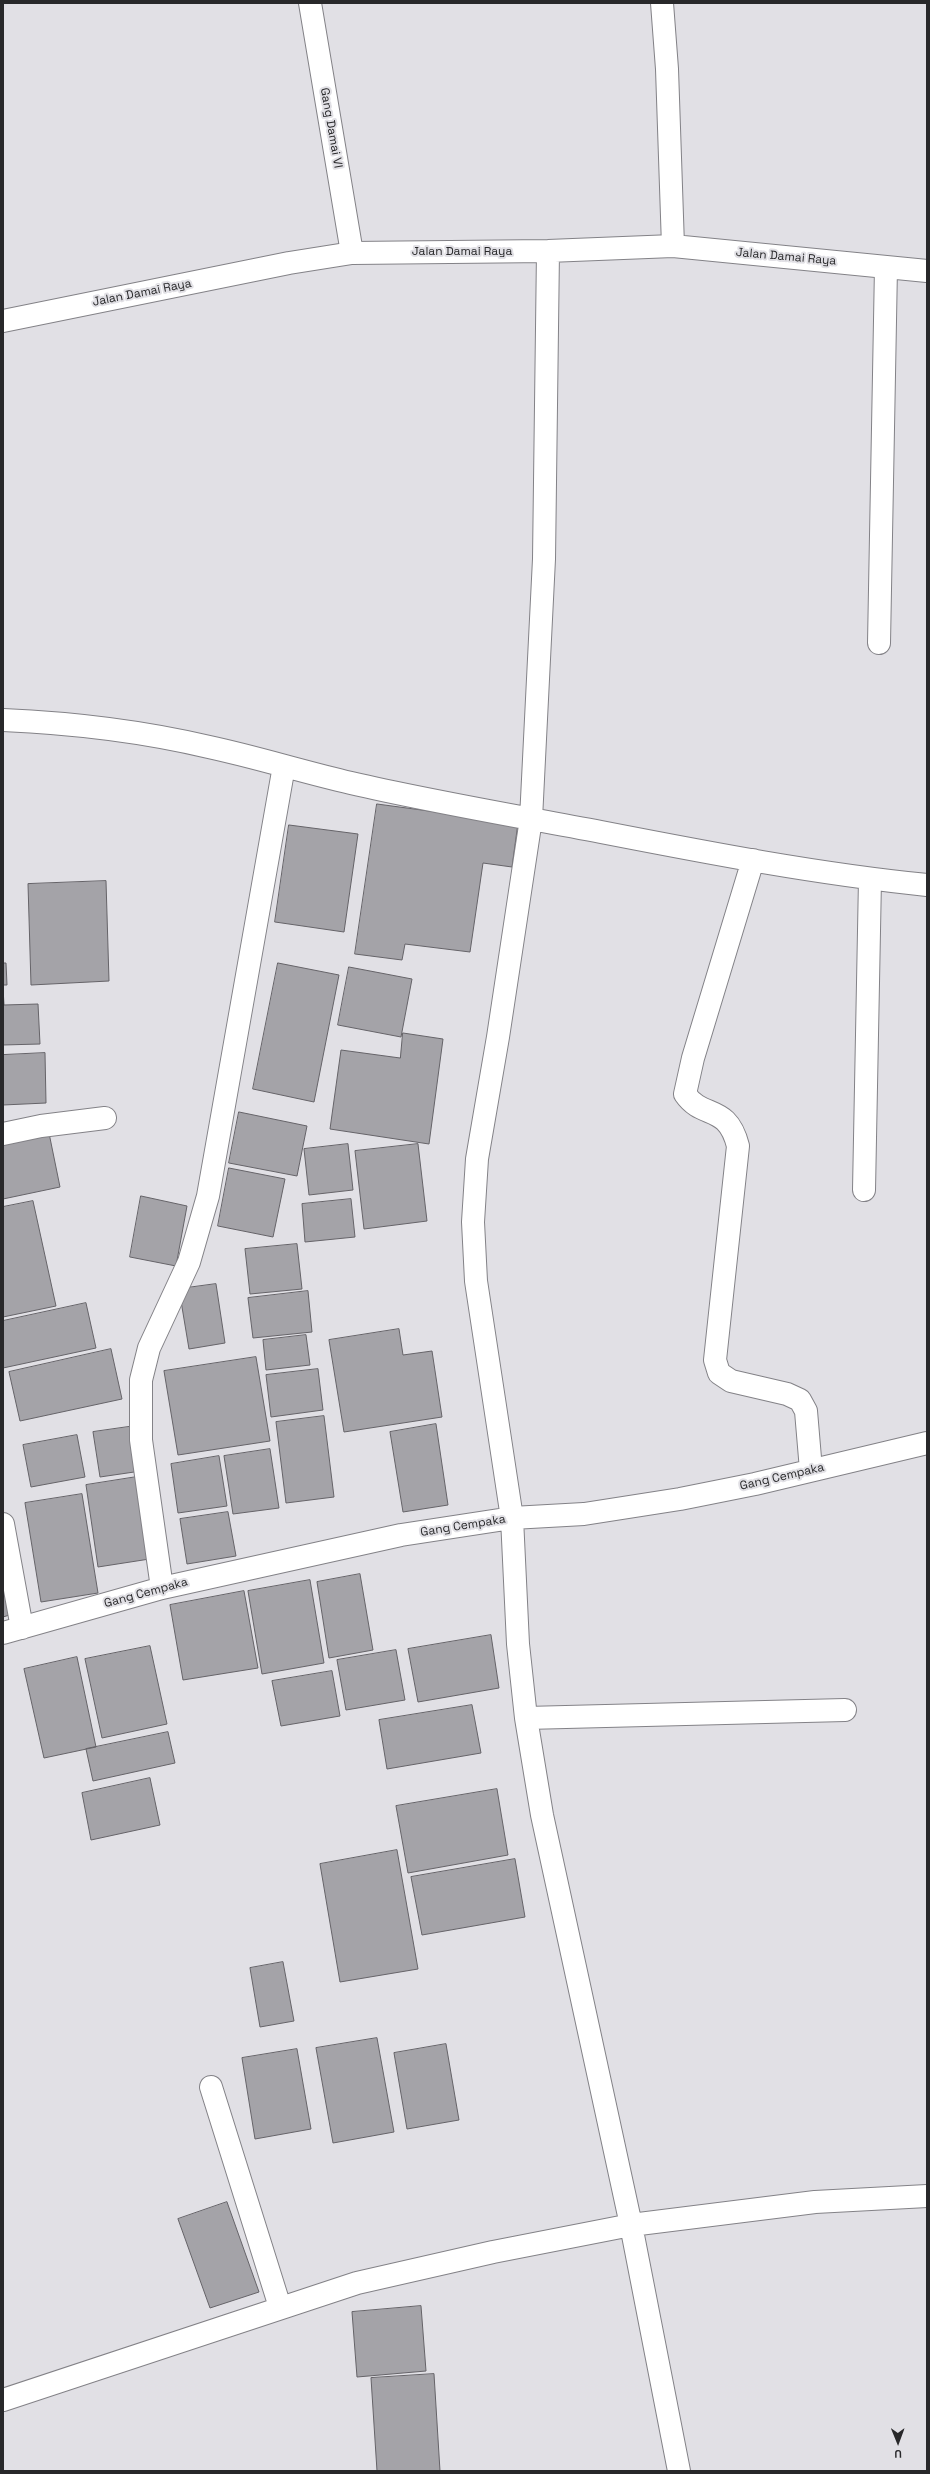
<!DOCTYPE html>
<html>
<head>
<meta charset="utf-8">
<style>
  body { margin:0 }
  #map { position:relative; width:930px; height:2474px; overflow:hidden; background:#e1e0e5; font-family:"Space Grotesk",sans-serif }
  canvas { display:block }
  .frame { position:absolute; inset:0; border:4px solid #28282a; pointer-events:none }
  .north { position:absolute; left:878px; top:2422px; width:40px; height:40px; -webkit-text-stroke:3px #e1e0e5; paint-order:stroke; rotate:179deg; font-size:11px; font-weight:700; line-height:16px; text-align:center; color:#28282a }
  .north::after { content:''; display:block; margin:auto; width:14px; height:18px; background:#28282a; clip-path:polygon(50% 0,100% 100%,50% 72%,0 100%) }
</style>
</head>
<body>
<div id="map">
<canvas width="930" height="2474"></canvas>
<div class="frame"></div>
<div class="north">U</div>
</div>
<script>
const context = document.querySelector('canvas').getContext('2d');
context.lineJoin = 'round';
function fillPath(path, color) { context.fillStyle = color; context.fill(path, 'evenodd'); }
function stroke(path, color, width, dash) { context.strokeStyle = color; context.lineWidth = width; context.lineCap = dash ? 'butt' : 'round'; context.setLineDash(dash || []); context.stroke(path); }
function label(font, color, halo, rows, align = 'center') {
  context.font = font + ' "Space Grotesk",sans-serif'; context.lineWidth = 4; context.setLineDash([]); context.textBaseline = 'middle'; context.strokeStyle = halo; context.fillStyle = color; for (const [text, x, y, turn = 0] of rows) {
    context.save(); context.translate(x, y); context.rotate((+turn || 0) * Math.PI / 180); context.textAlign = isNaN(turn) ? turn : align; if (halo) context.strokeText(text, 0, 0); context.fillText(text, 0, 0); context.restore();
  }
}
const building = new Path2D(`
  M377 804 518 823 512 867 483 863 470 952 405 944 402 960 355 954Z
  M289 825 358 834 344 932 275 922Z
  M106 881 109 981 31 985 28 884Z
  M3 963H6L7 985H3Z
  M278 963 339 975 314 1102 253 1089Z
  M349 967 412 979 401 1037 338 1025Z
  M3 988 4 1005 38 1004 40 1044 3 1045Z
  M403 1033 443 1039 429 1144 330 1129 341 1050 400 1058Z
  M45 1053 46 1103 3 1105V1055Z
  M239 1112 307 1126 297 1176 229 1163Z
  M49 1133 60 1187 3 1199V1143Z
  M348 1144 353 1190 309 1195 304 1149Z
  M418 1144 427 1221 364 1229 355 1151Z
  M229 1168 285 1179 273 1237 218 1226Z
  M141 1196 187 1206 176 1266 130 1257Z
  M351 1199 355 1237 305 1242 302 1204Z
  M33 1201 56 1306 3 1317V1207Z
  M297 1244 302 1289 250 1294 245 1249Z
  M216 1284 225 1343 189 1349 179 1289Z
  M308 1291 312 1332 253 1338 248 1298Z
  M86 1303 96 1348 3 1368V1321Z
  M399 1329 403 1355 432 1351 442 1417 344 1432 329 1340Z
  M306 1335 310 1365 266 1370 263 1340Z
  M111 1349 122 1399 20 1421 9 1372Z
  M256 1357 270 1441 178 1455 164 1371Z
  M318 1369 323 1410 271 1417 266 1375Z
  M324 1416 334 1497 286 1503 276 1422Z
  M436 1424 448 1505 403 1512 390 1432Z
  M135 1426 141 1471 100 1477 93 1432Z
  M77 1435 85 1477 31 1487 23 1445Z
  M270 1449 279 1508 233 1514 224 1456Z
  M219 1456 227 1506 178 1513 171 1464Z
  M143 1476 156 1558 98 1567 86 1485Z
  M82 1494 98 1593 41 1602 25 1503Z
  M228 1512 236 1556 187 1564 180 1519Z
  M3 1567 16 1613 3 1617Z
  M360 1574 373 1650 329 1658 317 1582Z
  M310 1580 324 1663 262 1674 248 1591Z
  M244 1591 258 1668 183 1680 170 1605Z
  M491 1635 499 1688 418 1702 408 1649Z
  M150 1646 167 1724 102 1738 85 1659Z
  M396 1650 405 1700 346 1710 337 1660Z
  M77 1657 96 1747 44 1758 24 1669Z
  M332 1671 340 1716 281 1726 272 1681Z
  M472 1705 481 1753 387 1769 379 1720Z
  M168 1732 175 1763 93 1781 86 1749Z
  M150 1778 160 1825 91 1840 82 1793Z
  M497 1789 508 1855 408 1873 396 1806Z
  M397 1850 418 1969 340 1982 320 1864Z
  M515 1859 525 1917 422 1935 411 1877Z
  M283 1962 294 2021 260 2027 250 1968Z
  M377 2038 394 2132 333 2143 316 2048Z
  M446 2044 459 2120 407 2129 394 2053Z
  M297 2049 311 2129 255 2139 242 2058Z
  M227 2202 259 2292 210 2308 178 2219Z
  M421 2306 426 2371 357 2377 352 2312Z
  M434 2374 440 2471H377L371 2378Z`);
fillPath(building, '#a4a3a8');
stroke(building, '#656368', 1);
const minor = new Path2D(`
  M310 3 352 253
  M662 3 667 69 673 246
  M548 251 544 559 531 819 498 1037 477 1159 473 1222 476 1281 512 1518 518 1644 526 1718 542 1815 631 2225 679 2471
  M3 321 289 263 352 253 548 251 673 246 927 271
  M879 643 886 267
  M3 720C72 723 141 731 209 747 256 757 303 772 351 783 433 802 517 816 601 832 709 853 818 874 927 885
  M753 860 693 1058 685 1094C703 1120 727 1103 738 1146L715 1360 719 1373 731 1381 787 1394 800 1400 806 1411 811 1470
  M3 1134 41 1126 105 1118
  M864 1190 870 879
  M3 1524 22 1628
  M162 1588 141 1440V1380L149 1348 189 1262 208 1196 284 766
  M3 1633 162 1588 401 1535 512 1518 584 1514 680 1499 755 1484 927 1443
  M526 1718 845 1710
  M211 2087 280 2307
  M3 2400 357 2283 493 2252 631 2225 815 2202 927 2196`);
stroke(minor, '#838287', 24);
stroke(minor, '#fff', 22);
label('12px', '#28282a', '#e1e0e5', [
  ["Gang Damai VI",331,128,80],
  ["Jalan Damai Raya",462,252],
  ["Jalan Damai Raya",786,257,5],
  ["Jalan Damai Raya",142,293,-11],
  ["Gang Cempaka",782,1477,-13],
  ["Gang Cempaka",463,1526,-9],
  ["Gang Cempaka",146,1593,-15]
]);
</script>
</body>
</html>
